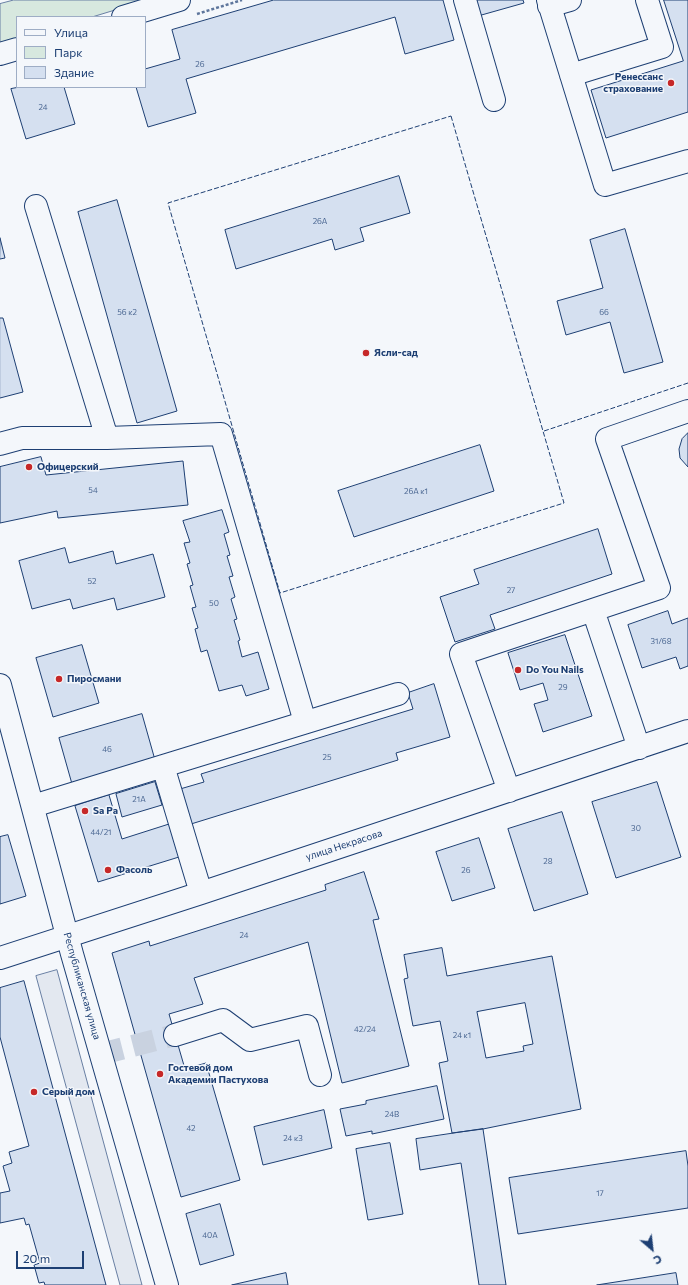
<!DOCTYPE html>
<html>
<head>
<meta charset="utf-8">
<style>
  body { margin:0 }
  #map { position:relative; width:688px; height:1285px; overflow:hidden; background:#f4f7fb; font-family:Commissioner,sans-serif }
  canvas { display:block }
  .legend { position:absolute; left:16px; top:16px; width:130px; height:72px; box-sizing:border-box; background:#f4f7fb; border:1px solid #9eadc5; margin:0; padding:5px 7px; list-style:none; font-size:12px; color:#1d3f73 }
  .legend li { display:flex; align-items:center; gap:8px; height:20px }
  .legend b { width:20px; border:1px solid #9eadc5 }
  .north { position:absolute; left:632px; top:1229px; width:40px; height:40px; -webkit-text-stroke:3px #f4f7fb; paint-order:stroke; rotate:152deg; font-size:11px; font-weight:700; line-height:16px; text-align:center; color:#1d3f73 }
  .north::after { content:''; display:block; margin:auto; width:14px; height:18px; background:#1d3f73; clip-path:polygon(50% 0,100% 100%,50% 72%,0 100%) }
  .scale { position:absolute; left:16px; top:1251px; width:68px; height:18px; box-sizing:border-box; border:2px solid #1d3f73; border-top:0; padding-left:5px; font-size:12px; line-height:14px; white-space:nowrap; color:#1d3f73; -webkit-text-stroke:3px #f4f7fb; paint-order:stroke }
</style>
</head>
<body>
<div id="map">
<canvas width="688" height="1285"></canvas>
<ul class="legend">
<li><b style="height:5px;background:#f4f7fb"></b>Улица</li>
<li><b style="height:11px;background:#d7e8df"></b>Парк</li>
<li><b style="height:11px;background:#d5e0f0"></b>Здание</li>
</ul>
<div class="north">С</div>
<div class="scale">20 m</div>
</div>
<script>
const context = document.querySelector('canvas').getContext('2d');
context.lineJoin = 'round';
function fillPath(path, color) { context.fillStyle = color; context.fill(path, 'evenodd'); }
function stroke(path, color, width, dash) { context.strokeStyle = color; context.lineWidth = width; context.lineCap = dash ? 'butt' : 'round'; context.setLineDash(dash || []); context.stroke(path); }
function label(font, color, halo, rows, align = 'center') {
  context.font = font + ' Commissioner,sans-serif'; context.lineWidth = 3; context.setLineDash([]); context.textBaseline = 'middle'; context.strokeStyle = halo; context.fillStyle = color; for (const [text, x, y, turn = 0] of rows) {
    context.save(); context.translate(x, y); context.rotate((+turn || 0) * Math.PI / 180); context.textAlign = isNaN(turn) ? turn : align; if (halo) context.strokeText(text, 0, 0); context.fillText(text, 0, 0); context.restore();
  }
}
const green = new Path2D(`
  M14 0H148L92 17H17V40L0 45V4Z`);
fillPath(green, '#d7e8df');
stroke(green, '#687fa3', 1);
const parking = new Path2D(`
  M57 970 142 1285H120L36 976Z`);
fillPath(parking, '#e3e8f0');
stroke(parking, '#687fa3', 1);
const building = new Path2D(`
  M274 0H443L454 40 405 54 395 17 186 79 196 113 148 127 136 87H145V69L180 59 172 30Z
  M474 0H523L524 3 478 16Z
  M664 0H688V112L606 138 591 90 683 61Z
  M20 87H64L75 124 26 139 11 89Z
  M399 176 410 213 360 228 364 241 335 250 332 239 236 269 225 230Z
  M117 200 177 411 137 423 78 212Z
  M625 229 663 362 624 373 610 322 566 335 557 301 603 288 590 240Z
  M0 238 5 258 0 259Z
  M0 318H3L23 392 0 398Z
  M688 433V467L680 458 679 449 682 439Z
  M480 445 494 491 354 537 338 491Z
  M41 457 46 475 183 461 188 505 58 518 57 511 0 523V467Z
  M222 510 229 532 224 534 230 555 227 556 233 576 229 577 235 597 231 599 237 619 234 620 240 640 238 641 242 657 258 652 269 689 246 696 242 685 219 691 207 650 201 652 195 629 198 628 192 608 196 607 190 586 193 585 187 564 190 563 184 543 190 542 183 521Z
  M598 529 612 574 490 615 495 629 455 642 440 597 479 584 474 570Z
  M65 548 69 563 113 551 116 564 153 554 165 597 117 610 114 598 73 609 70 599 32 609 19 561Z
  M668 611 672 624 688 618V666L680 669 676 657 642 668 628 625Z
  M565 635 592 716 543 732 534 704 548 700 543 683 520 690 508 653Z
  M82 645 99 703 53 717 36 658Z
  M434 684 450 737 396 753 398 760 191 824 180 789 204 782 201 774 413 709 408 693Z
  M142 714 155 760 72 784 59 738Z
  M155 782 162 805 122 817 116 794Z
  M657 782 681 857 616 878 592 802Z
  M109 795 122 839 169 824 179 857 98 882 75 806Z
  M562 812 588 894 534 911 508 829Z
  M8 835 26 896 0 904V837Z
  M479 838 495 888 452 901 436 852Z
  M364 872 379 919 373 920 409 1066 342 1083 308 942 194 978 203 1004 169 1014 185 1069 206 1063 240 1180 181 1197 112 953 149 941 150 946 326 890 325 885Z
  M442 948 447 976 552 956 581 1109 483 1129 452 1133 439 1063 448 1061 440 1021 413 1026 404 979 408 978 404 955ZM525 1003 533 1044 523 1046 524 1051 486 1058 477 1012Z
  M24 981 106 1285H45L44 1282 39 1283 34 1265 40 1263 29 1224 26 1225 24 1218 0 1223V1193L10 1191 3 1166 12 1163 9 1152 29 1146 0 1037V988Z
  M437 1086 444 1119 372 1134V1131L346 1136 340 1109 366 1104V1101Z
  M324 1110 332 1148 263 1165 254 1127Z
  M483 1129 506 1285H479L461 1163 420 1170 416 1139Z
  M390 1143 403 1214 368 1220 356 1149Z
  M686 1151 688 1166V1208L518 1234 509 1178Z
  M220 1204 234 1255 200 1265 186 1214Z
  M286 1273 288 1285H232Z
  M676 1273 678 1285H597Z`);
fillPath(building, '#d5e0f0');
stroke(building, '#1d3f73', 1);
stroke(new Path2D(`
  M101 1054 175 1035`), '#c9d2e0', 22, [22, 11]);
const minor = new Path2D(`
  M465 0 494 100
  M548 0 605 185 688 161
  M549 6 570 0
  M123 17 179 0
  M0 54 17 49
  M571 75 662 47 647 0
  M107 438 221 434 305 722
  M0 444 22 438H107L36 206
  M593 610 639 748
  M163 766 201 893
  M509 791 461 654 659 588 607 439 688 411
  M33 806 398 694
  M0 958 201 893 688 731
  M175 1035 223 1020 250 1040 307 1026 320 1075`);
const major = new Path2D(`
  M0 685 72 954 167 1285`);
stroke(minor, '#1d3f73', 24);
stroke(major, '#1d3f73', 24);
stroke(new Path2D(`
  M197 14 242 0`), '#5e769c', 2.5, [3, 2]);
stroke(minor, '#f4f7fb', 22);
stroke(major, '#f4f7fb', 22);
stroke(new Path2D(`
  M451 116 564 503 280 593 168 203Z
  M544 431 688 383`), '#1d3f73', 1, [5, 2]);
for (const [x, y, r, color] of [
  [671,83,4,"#c62828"],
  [366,353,4,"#c62828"],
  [29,467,4,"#c62828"],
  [518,670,4,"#c62828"],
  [59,679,4,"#c62828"],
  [85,811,4,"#c62828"],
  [108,870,4,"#c62828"],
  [160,1074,4,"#c62828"],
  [34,1092,4,"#c62828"]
]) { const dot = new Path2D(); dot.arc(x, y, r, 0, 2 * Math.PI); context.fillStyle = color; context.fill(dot); stroke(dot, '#f4f7fb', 1.5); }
label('8px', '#4b6792', null, [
  ["26",200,64],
  ["24",43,107],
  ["26А",320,221],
  ["56 к2",127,312],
  ["66",604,312],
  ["54",93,490],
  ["26А к1",416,491],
  ["52",92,581],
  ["27",511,590],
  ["50",214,603],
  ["31/68",661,641],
  ["29",563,687],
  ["46",107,749],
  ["25",327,757],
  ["21А",139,799],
  ["30",636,828],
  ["44/21",101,832],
  ["28",548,861],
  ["26",466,870],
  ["24",244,935],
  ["42/24",365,1029],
  ["24 к1",462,1035],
  ["24В",392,1114],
  ["42",191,1128],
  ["24 к3",293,1138],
  ["17",600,1193],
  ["40А",210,1235]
]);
label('bold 10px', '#1d3f73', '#f4f7fb', [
  ["Ренессанс",663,77,"right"],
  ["страхование",663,89,"right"],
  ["Ясли-сад",374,353],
  ["Офицерский",37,467],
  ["Do You Nails",526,670],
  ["Пиросмани",67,679],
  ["Sa Pa",93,811],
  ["Фасоль",116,870],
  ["Гостевой дом",168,1068],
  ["Академии Пастухова",168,1080],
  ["Серый дом",42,1092]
], 'left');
label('10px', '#1d3f73', '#f4f7fb', [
  ["улица Некрасова",344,845,-18],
  ["Республиканская улица",82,986,74]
]);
</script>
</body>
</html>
